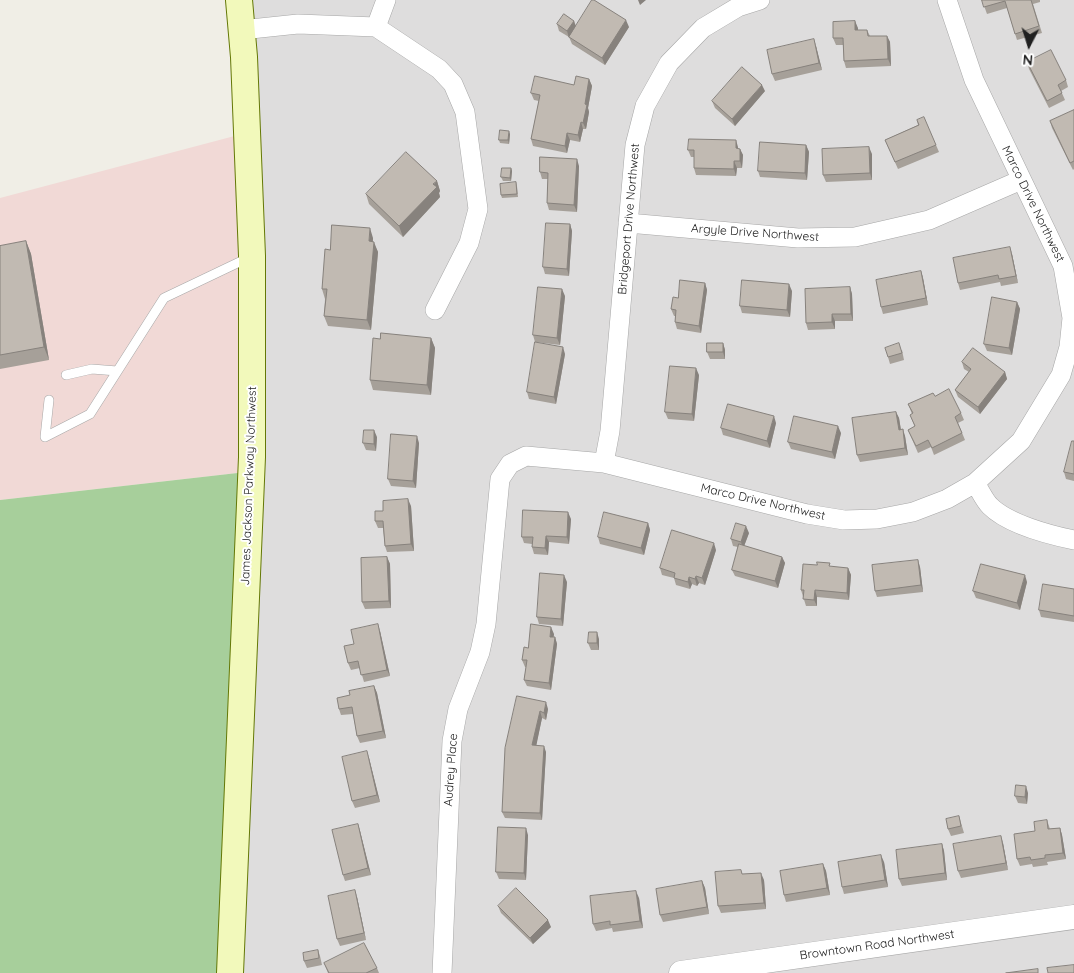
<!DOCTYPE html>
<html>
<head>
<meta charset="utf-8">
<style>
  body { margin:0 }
  #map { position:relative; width:1074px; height:973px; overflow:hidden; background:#f0eee6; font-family:Quicksand,sans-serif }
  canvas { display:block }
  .north { position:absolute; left:1004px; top:20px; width:50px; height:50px; -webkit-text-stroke:4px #fff; paint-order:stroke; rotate:185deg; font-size:14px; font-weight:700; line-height:20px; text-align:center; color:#202020 }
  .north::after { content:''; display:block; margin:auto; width:18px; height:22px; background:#202020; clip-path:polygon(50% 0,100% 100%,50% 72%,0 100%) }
</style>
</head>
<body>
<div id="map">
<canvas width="1074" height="973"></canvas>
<div class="north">N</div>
</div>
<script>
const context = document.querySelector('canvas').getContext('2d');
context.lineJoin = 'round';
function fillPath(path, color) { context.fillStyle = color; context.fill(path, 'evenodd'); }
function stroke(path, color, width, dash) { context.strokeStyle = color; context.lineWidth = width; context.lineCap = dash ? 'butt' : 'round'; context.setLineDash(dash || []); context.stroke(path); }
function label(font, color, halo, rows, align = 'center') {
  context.font = font + ' Quicksand,sans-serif'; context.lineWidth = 4; context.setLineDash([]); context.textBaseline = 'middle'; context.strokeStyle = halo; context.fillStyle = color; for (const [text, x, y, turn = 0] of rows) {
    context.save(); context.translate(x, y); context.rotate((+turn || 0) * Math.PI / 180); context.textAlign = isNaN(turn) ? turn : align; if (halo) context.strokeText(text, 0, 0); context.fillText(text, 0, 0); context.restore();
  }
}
fillPath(new Path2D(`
  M241 0H1074V973H228L261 129Z`), '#dedddd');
fillPath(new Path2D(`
  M261 129 265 358 255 471 0 500V198Z`), '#f1d9d6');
fillPath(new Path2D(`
  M255 471 228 973H0V500Z`), '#a7cf9b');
const service = new Path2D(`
  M66 375 92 369 117 371
  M45 437 90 414 164 298 250 257
  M45 437 49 400`);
const minor = new Path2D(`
  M376 27 386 0
  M241 30 298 24 376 27 439 69 453 84 465 112 478 209 469 243 435 310
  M628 223 798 238 855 237 929 220 1021 180
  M604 463 610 431 635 145 645 106 669 63 703 28 738 7 760 0
  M975 483C980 490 984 500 990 506 1008 524 1050 535 1074 540
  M442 973 452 741 458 709 480 652 486 624 500 479 510 464 526 456 604 463 807 514 844 520 877 519 913 512 947 499 975 483 1021 441 1061 375 1069 347 1072 318 1063 266 974 80 947 0`);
const tertiary = new Path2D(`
  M681 973 1074 917`);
const secondary = new Path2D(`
  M230 973 252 457V256L244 57 239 0`);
stroke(service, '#a7a7a7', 10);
stroke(minor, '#a7a7a7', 20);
stroke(tertiary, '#a7a7a7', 25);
stroke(secondary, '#647806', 28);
stroke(service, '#fff', 9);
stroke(minor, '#fff', 19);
stroke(tertiary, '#fff', 24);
stroke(secondary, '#f2f9bb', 26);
fillPath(new Path2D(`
  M982 0H1040V2L1033 4 1042 33 1017 40 1007 8 987 14Z
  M574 21 576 26 629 27 605 65 572 44 569 37 559 31 557 24Z
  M855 21 858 30H867L870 36H887L890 42 891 66 846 68 844 61 843 45H836L833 38Z
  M816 46 822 70 775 81 772 74Z
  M1027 62 1066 80 1068 87 1061 91 1065 100 1049 108 1029 69Z
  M589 79 592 86 588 108 589 112 586 129H583L580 142 570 140 567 153 533 146 531 139 539 101 534 100 531 93 574 85Z
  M765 91 735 126 715 108 712 101Z
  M1074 110V169L1073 170 1052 128 1050 121Z
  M917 120 936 145 939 152 898 169 885 140 918 125Z
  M510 134 509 144 500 143 499 140Z
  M806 145 809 152 807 180 760 177 758 171Z
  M738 147V149H740L743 155 742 168H737L736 176 696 175 694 168V157H691L688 150Z
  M872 154V180L826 182 823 175Z
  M579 166 577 212 549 210 547 203 548 179H542L540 172Z
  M511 168 512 171 511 181H503L501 177Z
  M437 181 440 191 439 193 440 197 403 237 369 204 366 194Z
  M516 182 517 186 518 197 502 198 501 195Z
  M570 224 572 231 569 276 545 274 543 267Z
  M373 238V242L378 252 371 330 328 326 324 316 325 299 322 289 330 250Z
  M26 241 31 254 49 360 0 369V246Z
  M1012 254 1018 283 1001 286 1000 282 960 290 958 283Z
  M921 271 923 278 928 305 883 314 881 307Z
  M705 283 707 290 701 333 677 329 675 322V316H674L671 309 678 298Z
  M850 287 852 294 853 321H835V329L808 330 806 323Z
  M792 291 790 317 742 313 740 306Z
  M565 296 560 345 535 342 533 335Z
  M1017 302 1020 309 1012 355 987 351 984 344Z
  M431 338 435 348 431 395 373 390 370 380 380 339Z
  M723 343 725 350V359H710L707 352Z
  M902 350 904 360 890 364 888 357Z
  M565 354 556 404 529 399 527 392Z
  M962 362 1005 372 1007 379 980 414 958 397 955 390 969 372 964 369Z
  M699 375 694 421 668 419 665 412Z
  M935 396 961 413 964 420 958 423 965 440 934 455 931 447 918 453 908 430 915 427 910 415 912 414 908 404Z
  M896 412 899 418 901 430 905 436 908 455 860 462 857 455Z
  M776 423 770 448 723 435 721 428Z
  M841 433 835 459 791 449 788 442Z
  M377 437 376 451 366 450 363 443Z
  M1074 441V481L1066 479 1064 472Z
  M419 443 416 488 391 486 388 479Z
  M411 506 414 551 387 552 385 546 383 528H378L375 521 383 511Z
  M571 519 569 544 549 542 548 555 534 554 532 547V544L524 543 522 537Z
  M648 523 650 530 644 555 600 544 598 537Z
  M749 533 744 546 782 557 785 563 778 588 735 576 732 570 738 547 733 546 731 539Z
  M716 550 705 585 699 583 697 586 692 584 690 589 676 585 674 578 662 575 660 568Z
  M387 557 390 564 391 608 365 609 362 602Z
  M831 567 848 568 851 575 849 600 817 597V606H806L801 590Z
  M920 567 923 592 877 597 875 591Z
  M567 582 563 626 539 624 537 617Z
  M1027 582 1020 610 976 598 973 591Z
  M1074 589V622L1041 617 1039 610Z
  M380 631 390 676 364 682 360 668 351 670 348 663 354 644Z
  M554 634 553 637H555L557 644 551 690 527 686 524 680 526 667H525L522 660 528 648Z
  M599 639V650H591L588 643Z
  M374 686 377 693 386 738 360 743 357 736 353 714 341 715 339 709 350 695Z
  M517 696 548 709 546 720 542 718 536 745 546 752 542 820 505 818 502 812Z
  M369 758 380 802 355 808 352 801Z
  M1028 793 1027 804 1018 803 1015 796Z
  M959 816 964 833 951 836 948 829Z
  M1047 820 1050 829 1060 828 1062 835 1066 859 1047 862 1048 865 1033 867 1032 864 1020 866 1017 859 1035 831Z
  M358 824 360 831 371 875 345 881 343 875Z
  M528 835 526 880 499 879 496 872Z
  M1003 843 1008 870 961 878 958 871Z
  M942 844 944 851 947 880 902 886 899 879Z
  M884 862 888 887 844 894 842 887Z
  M823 864 826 871 830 895 786 902 784 895Z
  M743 874 764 880 766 909 721 913 718 906Z
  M702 881 705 888 709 914 663 922 660 915Z
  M357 897 366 940 340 946 337 939Z
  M639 898 643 928 613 932 612 928 596 931 593 924Z
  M498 906 551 927 533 944 501 913Z
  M318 950 320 956 322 965 307 968 304 961Z
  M324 963 377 968 379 973H328Z`), '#a6a099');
fillPath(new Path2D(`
  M638 0H646L640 5Z
  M626 20 629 27 605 65 602 58Z
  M574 21 576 28 569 38 567 31Z
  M855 21 858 28V37L855 30Z
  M887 36 890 42 891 66 888 59Z
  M814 39 816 46 822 70 819 63Z
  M589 79 592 86 588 108 589 112 586 129 583 123 585 104Z
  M762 85 765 91 735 126 732 119Z
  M581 122 583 129 580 142 578 135Z
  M509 131 510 134 509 144 508 140Z
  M567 133 570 140 567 153 565 146Z
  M736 140 738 147V155L736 148Z
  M806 145 809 152 807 180 805 173Z
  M869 147 872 154V180L870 173Z
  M740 149 743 155 742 168 740 161Z
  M577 159 579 166 577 212 574 205Z
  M734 161 737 168 736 176 734 169Z
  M511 168 512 171 511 181 510 178Z
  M437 181 440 191 439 193 440 197 403 237 399 226Z
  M570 224 572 231 569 276 567 269Z
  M370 228 373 238 372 251 369 241Z
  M26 241 31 254 49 360 44 347Z
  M374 242 378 252 371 330 367 320Z
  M1010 247 1012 254 1018 283 1016 276Z
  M921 271 923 278 928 305 926 298Z
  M705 283 707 290 701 333 699 326Z
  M789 284 792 291 790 317 787 310Z
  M850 287 852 294 853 321 851 314Z
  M562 289 565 296 560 345 557 338Z
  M1017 302 1020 309 1012 355 1009 348Z
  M832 314 835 321V329L832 322Z
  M431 338 435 348 431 395 427 385Z
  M723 343 725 350V359L723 352Z
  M563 347 565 354 556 404 554 397Z
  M696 368 699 375 694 421 692 414Z
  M1005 372 1007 379 980 414 978 407Z
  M896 412 899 418 902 437 899 430Z
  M774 416 776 423 770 448 767 441Z
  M838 426 841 433 835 459 832 452Z
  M903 429 905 436 908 455 905 448Z
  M374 430 377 437 376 451 374 444Z
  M417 436 419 443 416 488 413 481Z
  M408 499 411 506 414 551 411 544Z
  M568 512 571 519 569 544 567 537Z
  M648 523 650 530 644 555 641 548Z
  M746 526 749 533 743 549 741 542Z
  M546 536 549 542 548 555 545 548Z
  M714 543 716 550 705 585 702 578Z
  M387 557 390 564 391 608 389 601Z
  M782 557 785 563 778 588 775 581Z
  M918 560 920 567 923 592 921 585Z
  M848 568 851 575 849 600 847 593Z
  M564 575 567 582 563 626 561 619Z
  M1025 575 1027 582 1020 610 1017 603Z
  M696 576 699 583 697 586 695 579Z
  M689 577 692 584 690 589 688 582Z
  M815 590 817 597V606L814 600Z
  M378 624 380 631 390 676 387 670Z
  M551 627 554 634 553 643 550 637Z
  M597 632 599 639V650L597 643Z
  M555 637 557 644 551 690 549 683Z
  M374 686 377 693 386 738 383 731Z
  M546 702 548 709 546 720 544 713Z
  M540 711 542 718 535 752 532 745Z
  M544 746 546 752 542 820 540 813Z
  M367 751 369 758 380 802 377 795Z
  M1026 786 1028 793 1027 804 1025 797Z
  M358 824 360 831 371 875 368 868Z
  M526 828 528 835 526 880 524 873Z
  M1060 828 1062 835 1066 859 1063 853Z
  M1001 836 1003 843 1008 870 1006 863Z
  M942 844 944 851 947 880 945 873Z
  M881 855 884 862 888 887 885 880Z
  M823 864 826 871 830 895 827 888Z
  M761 873 764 880 766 909 764 903Z
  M702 881 705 888 709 914 707 907Z
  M355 890 357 897 366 940 364 933Z
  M636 891 639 898 643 928 640 921Z
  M548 920 551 927 533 944 530 938Z`), '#87827d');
const building = new Path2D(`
  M592 0H594L626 20 602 58 569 37Z
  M982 0H1031L1039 26 1015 34 1005 1 984 7Z
  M564 14 574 21 567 31 557 24Z
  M855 21V30H867L868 36H887L888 59 844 61 843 38H833V22Z
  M814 39 819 63 772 74 767 50Z
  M1051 50 1066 80 1058 85 1062 93 1047 101 1027 62Z
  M742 67 762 85 732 119 712 101Z
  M535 76 574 85 576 76 589 79 585 104 587 105 583 123 581 122 578 135 567 133 565 146 531 139 540 95 531 93Z
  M1074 110V161L1070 163 1050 121Z
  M924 117 936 145 895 162 885 140 919 125 917 120Z
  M500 130 509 131 508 140H499Z
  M689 139 736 140V148L740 149V161H734V169L694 168V150H688Z
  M760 142 806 145 805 173 758 171Z
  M869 147 870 173 823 175 822 149Z
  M406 152 437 181 433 184 437 187 399 226 366 194Z
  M540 157 577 159 574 205 547 203 548 173 540 172Z
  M502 168H511L510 178 501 177Z
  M516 182 517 194 501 195 500 184Z
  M546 223 570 224 567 269 543 267Z
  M332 225 370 228 369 241 374 242 367 320 324 316 327 289H322L325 249 330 250Z
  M26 241 44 347 0 355V246Z
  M1010 247 1016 276 999 279 998 275 958 283 953 258Z
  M921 271 926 298 881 307 876 280Z
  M680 280 705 283 699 326 675 322 676 310 671 309 673 297 678 298Z
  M742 280 789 284 787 310 740 306Z
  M538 287 562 289 557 338 533 335Z
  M850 287 851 314H832V322L806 323 805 289Z
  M992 297 1017 302 1009 348 984 344Z
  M381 333 431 338 427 385 370 380 373 338 380 339Z
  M535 342 563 347 554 397 527 392Z
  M707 343H723V352H707Z
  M899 343 902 353 888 357 885 348Z
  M973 348 1005 372 978 407 955 390 971 369 962 362Z
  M670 366 696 368 692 414 665 412Z
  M949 389 961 413 955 417 962 433 932 448 928 440 916 446 908 430 915 426 910 415 913 413 908 404 933 393 935 396Z
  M728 404 774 416 767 441 721 428Z
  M896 412 899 430 903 429 905 448 857 455 852 418Z
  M794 416 838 426 832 452 788 442Z
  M364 430H374V444L363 443Z
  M391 434 417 436 413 481 388 479Z
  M1072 441H1074V474L1064 472Z
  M408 499 411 544 385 546 383 521H375V511H383V501Z
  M523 510 568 512 567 537 546 536 545 548 532 547 533 537H522Z
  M604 512 648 523 641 548 598 537Z
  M736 523 746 526 741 542 731 539Z
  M672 530 714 543 702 578 696 576 695 579 689 577 688 582 674 578 675 573 660 568Z
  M739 544 782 557 775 581 732 570Z
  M387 557 389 601 362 602 361 558Z
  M918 560 921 585 875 591 872 565Z
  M817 562 830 563 829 566 848 568 847 593 815 590 814 600 803 599 804 590H801L803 564 817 565Z
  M981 564 1025 575 1017 603 973 591Z
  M540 573 564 575 561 619 537 617Z
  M1043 584 1074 589V616L1039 610Z
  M378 624 387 670 361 675 358 661 348 663 344 646 354 644 351 630Z
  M531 624 551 627 550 637H555L549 683 524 680 527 660H522L524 647 528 648Z
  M589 632H597V643H588Z
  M374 686 383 731 357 736 352 707 339 709 337 698 350 695 349 691Z
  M517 696 546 702 544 713 540 711 532 745 544 746 540 813 502 812 505 748Z
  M367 751 377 795 352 801 342 757Z
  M1016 785 1026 786 1025 797 1015 796Z
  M959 816 961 826 948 829 946 819Z
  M1047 820 1048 829 1060 828 1063 853 1045 855V858L1031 860 1030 857 1017 859 1014 834 1035 831 1034 822Z
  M358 824 368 868 343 875 332 830Z
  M498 827 526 828 524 873 496 872Z
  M1001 836 1006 863 958 871 953 844Z
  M942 844 945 873 899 879 896 850Z
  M881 855 885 880 842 887 838 862Z
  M823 864 827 888 784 895 780 871Z
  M741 870 742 874 761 873 764 903 718 906 715 872Z
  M702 881 707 907 660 915 656 889Z
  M516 888 548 920 530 938 498 906Z
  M355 890 364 933 337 939 328 896Z
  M636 891 640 921 610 925V921L593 924 590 896Z
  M364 943 377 968 366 973H329L324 963Z
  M318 950 319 958 304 961 303 953Z
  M1074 965V973H1048L1047 968Z
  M1038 969V973H1006Z`);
fillPath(building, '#c1bab2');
stroke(building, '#87827d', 1);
label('12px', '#202020', '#fff', [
  ["Marco Drive Northwest",1033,204,64],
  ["Bridgeport Drive Northwest",629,219,-85],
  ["Argyle Drive Northwest",755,233,4],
  ["James Jackson Parkway Northwest",249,486,-88],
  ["Marco Drive Northwest",763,502,13],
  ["Audrey Place",451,770,-86],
  ["Browntown Road Northwest",877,945,-8]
]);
</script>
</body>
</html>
